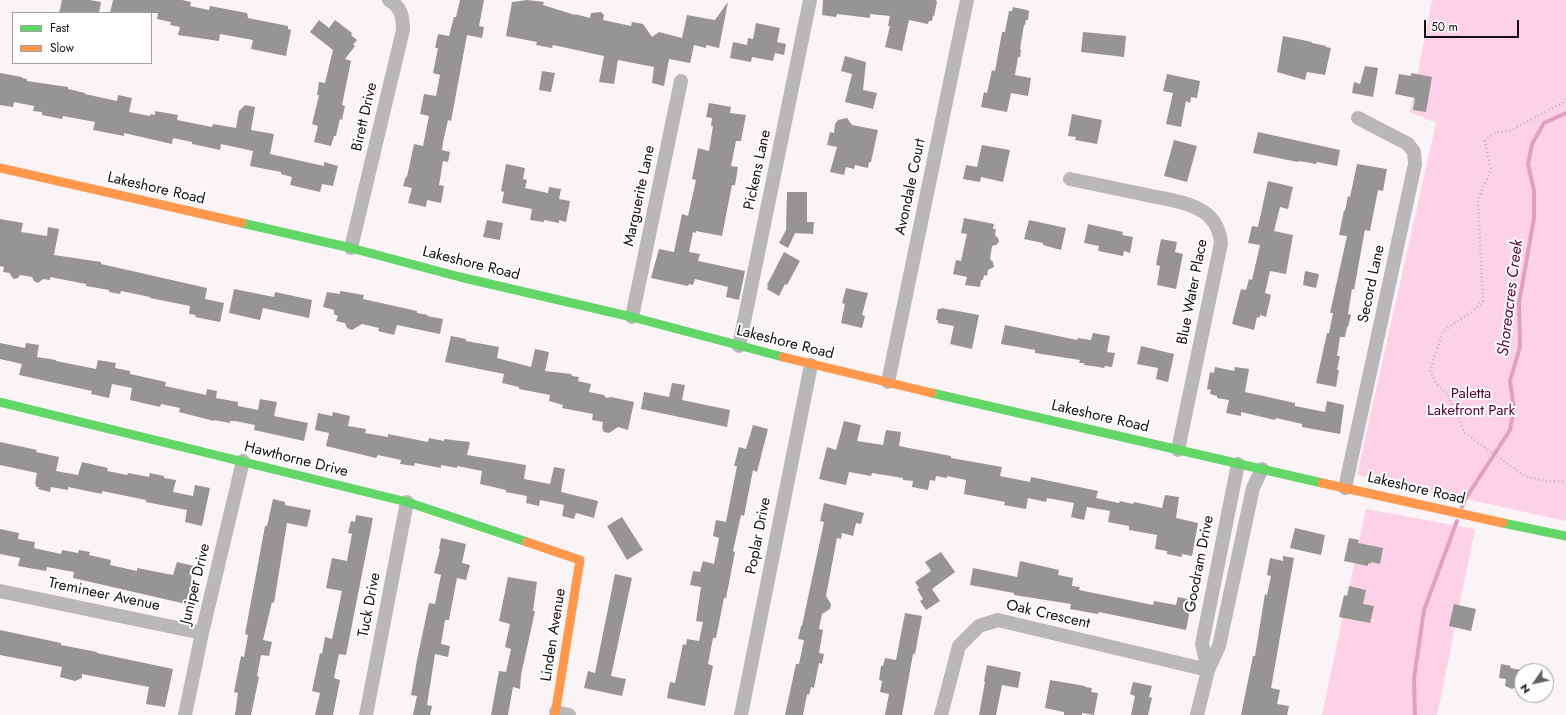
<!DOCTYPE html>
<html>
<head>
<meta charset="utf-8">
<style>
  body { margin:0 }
  #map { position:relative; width:1566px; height:715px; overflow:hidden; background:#fbf4f7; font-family:Jost,sans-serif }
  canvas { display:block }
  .legend { position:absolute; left:12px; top:12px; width:140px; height:52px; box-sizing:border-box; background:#fff; border:1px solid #a1a0a1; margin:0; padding:5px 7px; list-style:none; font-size:12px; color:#151113 }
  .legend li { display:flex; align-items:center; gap:8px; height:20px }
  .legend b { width:20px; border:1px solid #a1a0a1 }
  .north { position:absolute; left:1514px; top:663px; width:40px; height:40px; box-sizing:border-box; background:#fff; border:1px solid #a1a0a1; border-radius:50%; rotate:236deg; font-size:11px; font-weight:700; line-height:16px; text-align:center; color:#151113 }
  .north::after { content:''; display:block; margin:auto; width:14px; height:18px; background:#666063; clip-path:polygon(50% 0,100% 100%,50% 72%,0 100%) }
  .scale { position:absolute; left:1424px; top:20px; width:95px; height:18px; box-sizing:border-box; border:2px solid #151113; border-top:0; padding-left:5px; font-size:12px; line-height:14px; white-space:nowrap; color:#151113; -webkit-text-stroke:3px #fff; paint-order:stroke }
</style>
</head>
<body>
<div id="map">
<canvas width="1566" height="715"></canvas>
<ul class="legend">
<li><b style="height:5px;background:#63d668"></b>Fast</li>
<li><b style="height:5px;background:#ff974d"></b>Slow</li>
</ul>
<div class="north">N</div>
<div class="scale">50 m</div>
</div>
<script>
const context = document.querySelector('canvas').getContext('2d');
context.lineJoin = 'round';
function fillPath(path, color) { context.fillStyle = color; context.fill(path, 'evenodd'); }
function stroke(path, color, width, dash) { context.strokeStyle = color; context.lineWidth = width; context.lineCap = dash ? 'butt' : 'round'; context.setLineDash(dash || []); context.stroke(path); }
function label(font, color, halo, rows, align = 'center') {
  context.font = font + ' Jost,sans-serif'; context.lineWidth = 4; context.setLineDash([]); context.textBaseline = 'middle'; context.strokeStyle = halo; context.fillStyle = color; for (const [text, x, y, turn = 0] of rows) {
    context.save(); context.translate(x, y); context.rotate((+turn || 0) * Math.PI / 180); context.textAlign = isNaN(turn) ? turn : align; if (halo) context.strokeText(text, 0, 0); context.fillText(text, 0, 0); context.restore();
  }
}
fillPath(new Path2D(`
  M1432 0H1566V521L1357 475 1436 123 1410 112Z
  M1366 509 1475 529 1437 715H1322Z`), '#fdd1e6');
stroke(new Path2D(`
  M1462 507 1466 498 1510 430 1514 409 1510 381 1520 347 1519 303 1534 218V191L1528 164 1532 144 1544 123 1566 113
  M1415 715 1414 679 1424 610 1457 521`), '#e19fc1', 4);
fillPath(new Path2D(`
  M62 0H90L101 2 99 13H59Z
  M113 0H182L191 2 190 6 209 10 210 6 247 13 248 18 288 26V29L291 30 286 56 251 49 253 40 220 34 219 41 178 35 180 27 170 25 171 22 157 19 158 13H110Z
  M460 0H484L479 26 484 27 482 38 467 35 451 121 448 120 443 142 442 150 450 152 448 162 443 161 439 185 444 186 441 203 427 200 426 207 408 203 412 188 403 186 406 176 407 177 414 144 423 146 429 116 420 114 424 94 436 96 440 75 433 73 438 48H435L438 34 449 36 454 17H456Z
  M527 0 544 2 543 5 575 15V14L590 18 591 13 601 12 604 15 603 20 631 26 632 22 643 24 652 37 659 32 682 38 687 15 715 20 728 2 719 48 706 45V48L694 45 690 63 669 59 664 86 652 83 654 67 618 60 614 84 599 82 604 56 553 45 552 48 536 45 537 42 506 36 512 2Z
  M823 0H936L937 2 934 16H933L932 21H929L928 24 909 20 902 51 885 47 890 26H888L890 16 870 14V18L837 14 836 17 822 15Z
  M1013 7 1027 10 1029 11 1028 20H1026L1025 25H1024L1020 49 1021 50 1020 57H1018L1015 75 1031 78 1028 96 1011 93 1007 112 981 107 984 92 987 93 992 70 995 71 1002 32H1005L1009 11H1012Z
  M319 20 329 28 335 20 352 33 351 35 357 40 353 45 355 46 345 59 351 61 342 105 345 106 342 120 340 119 336 136H334L331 146 314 142 318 126 312 124 319 95H317L319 82 325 83 333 50 310 32Z
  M756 23 780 28 777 42 786 44 784 55 775 53 773 61 752 57 751 62 730 58 733 42 747 45 748 38 753 39Z
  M1083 32 1126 36 1124 57 1081 52Z
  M1283 36 1312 42V43L1326 46V47L1331 48 1325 75 1307 72 1305 80 1277 72Z
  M845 56 866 62 863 90 877 93 873 109 845 102 852 74 841 71Z
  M1365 66 1378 68 1373 97 1352 93 1354 82 1360 84Z
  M542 71 555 73 551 92 539 90Z
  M0 73 22 77V78L27 79V81L68 87V89L85 93V94L117 101 118 95 132 98 129 112 150 116 151 114 155 115V111L178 115 177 120 212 127 213 124 236 128 239 111 245 105 255 107 251 130 274 134 270 154 324 166V162L338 166 333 186 322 184 320 192 290 185 292 177 281 174V172L250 166 253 151 221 144 220 150 192 144V142L173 138 172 144 124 133V136L93 130 95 122 63 116 62 119 42 115V112L33 111 34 106 14 102 13 107 0 105Z
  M1411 73 1432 77 1426 112 1413 110 1415 98 1395 94 1399 74 1411 76Z
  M1167 74 1200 81 1197 98 1191 97 1190 103 1186 101 1181 127 1166 124 1173 93 1163 91Z
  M709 103 731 107 730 113 746 115 741 141H736L731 166 738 167 735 185H732L722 236 696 231V233L693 232 689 252 700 254 698 261 745 271 739 300 726 297 728 287 695 279 693 285 689 284 688 286 651 278 659 249 674 252 682 214 688 216 696 180 692 179 698 148 709 151 713 126H711L712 118 706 117Z
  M1072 114 1102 120 1097 144 1075 140 1076 137 1068 136Z
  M847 118 852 125 878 130 871 162H869L868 168 855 165 854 169 846 167 844 175 830 172 837 147 827 145 830 132 834 133 835 124 838 120Z
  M1258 132 1340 150 1337 166 1317 162 1316 164 1299 161 1298 162 1253 153Z
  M1174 140 1197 146 1187 182 1164 176Z
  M982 145 1010 150 1003 182 981 177 980 182 963 179 966 165 977 167Z
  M506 164 525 168 523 179 527 180 525 188 548 193 549 187 561 189 559 199 570 201 566 222 559 220V223L544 220V222L530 220 532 209 502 203 504 192 501 191Z
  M1357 164 1387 169 1383 191 1378 190 1370 231 1365 230 1363 240 1354 290 1352 289 1348 314 1351 315 1348 327H1347L1345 337H1340L1337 356H1340L1337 370H1339L1336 387 1316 383 1327 333H1329L1333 313H1330L1347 236 1339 235 1344 210 1345 211 1348 196 1350 197Z
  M1268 181 1293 187 1288 209 1280 207 1274 231 1293 235 1286 274 1270 271 1265 293 1271 295 1266 317 1260 315 1259 318 1257 317 1254 330 1232 324 1241 289 1246 290 1249 279 1252 280 1260 245 1248 243 1252 226 1258 227Z
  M787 192H807V222H814L813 234 795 233 788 248 779 243 786 230Z
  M964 218 994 224 993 229H996L995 235 998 238 999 242 996 245 992 246 990 259 993 262 994 267 988 270 987 276 984 275 983 280H981L980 287 965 285 967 277 953 274 956 260 961 261 967 234 961 233Z
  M0 219 23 223 21 232 47 236 48 227 59 229 54 255 101 262V264L207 288 205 299 224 303 220 322 195 317 196 315 189 314 190 306 150 298V297L121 291 120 294 109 292V290L86 286V284L50 277V280L43 279 38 283 34 281 32 277 20 275 18 278 14 279 11 276 10 273 3 272 4 267 0 266Z
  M487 220 503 223 500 240 483 237Z
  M1029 220 1066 228 1061 250 1043 245V243L1024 239Z
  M1088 224 1123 232 1122 235 1133 237 1130 253 1124 251 1123 256 1098 251 1099 246 1084 243Z
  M1161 239 1177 242 1175 252 1183 254 1176 289 1157 285 1160 266 1156 265Z
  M784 252 800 261 787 285 785 284 779 296 767 289 768 286 767 285Z
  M1305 271 1319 274 1316 288 1303 285Z
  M846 288 868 293 862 315 865 316 862 328 841 323 845 304 842 303Z
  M234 289 274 297 275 292 312 300 309 318 263 308 260 320 229 313Z
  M340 291 364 295 363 299 417 311V313L428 315 427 316 443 319 440 334 397 325 394 335 378 331 379 328 362 324 352 330 347 328 345 323 336 321 338 316 334 314V310L323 307 327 292 340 294Z
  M941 308 979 315 972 349 950 344 954 326 938 323V320H936L938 309H941Z
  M1005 325 1077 340 1078 338 1091 340 1093 333 1110 336 1107 352 1115 353 1112 367 1105 366 1104 368 1099 367 1084 365V363H1079L1080 360 1035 353V350L1001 344Z
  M451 336 466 339V341L499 347 497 358 531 367 535 349 549 352 545 371 571 374 572 376 579 377 578 381 591 384 589 392 604 395 606 398 611 397 634 402 628 430 618 427 609 433 604 432 602 428 603 422 592 420 593 414 562 408 563 405 549 401 550 395 519 389V387L502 383 504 374 445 362Z
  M0 343 25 348 26 343 39 345 37 357 56 360V361L96 369 98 360 116 363 115 368 130 371V374L166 382 165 386 206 395 207 389 217 391 216 398 238 402V406L258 410 260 399 277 402 274 416 308 423 304 441 254 430 255 425 235 421H230V423L214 420V421L179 412 180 408 161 404 160 407 130 400 132 388 112 384 109 398 91 394 92 391 19 375 22 364 0 359Z
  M1141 346 1174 354 1168 382 1156 379 1158 368 1137 364Z
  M1215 367 1234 371 1235 367 1249 369 1245 392 1295 403V406L1325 412 1327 401 1344 405 1340 434 1302 427V424L1276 418 1275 420 1241 412V416L1226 413 1229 400 1217 398V396L1210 394 1211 390 1207 389 1210 372 1214 373Z
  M672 383 685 385 682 400 730 410 727 427 641 409 644 392 669 397Z
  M333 412 350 416 348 426 366 429 365 433 388 437V434L428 442 429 438 444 441V439L470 442 467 455 526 465 524 479 550 484 554 467 565 469 561 492 598 501 594 518 576 513 574 519 562 516 564 505 540 500 539 506 526 503 527 496 506 492V490L480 484 482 471 457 466V468L441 465V468L415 463 414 466 400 464 401 460 378 455 376 458 326 446 329 433 315 430 318 413 332 416Z
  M844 421 861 425 857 441 883 445 886 430 901 432 899 446 951 456V458L1002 467 1000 476 1030 482 1031 477 1098 491 1096 498 1119 503 1120 501 1133 504 1134 502 1162 508 1165 495 1179 497 1176 518 1198 523 1192 556 1182 554V557L1167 554V551L1155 549 1157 535 1129 530V526L1108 522 1110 511 1087 507 1084 520 1071 517 1074 503 1047 498 1046 502 1028 498 1026 509 1004 505 1005 502 964 494 966 480 947 476V478L936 476 935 481 930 480 928 490 912 487 913 481 903 480V478L872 473 871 476 849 472 846 485 819 479 827 447 836 450Z
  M753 425 768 429 757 472 753 470 744 516 741 515 733 551 735 552 726 598H724L716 638H713L708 664 713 666 705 706 667 698 670 682 675 683 683 644 686 645 687 639 699 641 703 622 696 621 701 587 690 585 693 571 700 572 703 561 714 564 719 538 713 536 716 520 726 522 737 466H734L739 447 746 449Z
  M0 442 37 450 36 452 59 457 56 471 78 475 82 462 108 468 107 471 127 475 128 473 149 477 150 473 164 476V478L176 480 173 492 193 496 195 485 210 488 202 526 185 522 187 510 146 502V500L102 491V494L68 487V490L51 487 50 492 38 489 39 487H36V484H35L37 473 0 465Z
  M273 499 285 502V505L311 510 307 527 287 523 274 603 272 602 263 640 272 642 269 656 261 655 257 676 259 677 251 715H235L238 693 234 692 241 656 244 657 248 635 245 634 265 526H267Z
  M824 503 864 513 861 524 856 523 853 536 842 533 841 539 837 538 826 596 831 604 830 609 822 614 819 629 823 630 819 653 824 654 822 664 819 663 814 688 811 687 809 695 807 694 803 715H785L796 664H799L804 640 798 639 801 626H802L824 522 820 521Z
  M356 515 373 518 346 655 339 654 334 678 340 680 333 715H315L320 693 312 691 320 653 322 654 325 637 332 639 342 591 326 588 332 558 347 561 352 534 348 533 351 521 355 522Z
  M622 517 643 550 627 560 607 526Z
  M1295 528 1325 535 1321 555 1290 548Z
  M0 529 19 533 18 539 35 542 34 548 61 554 62 550 78 553 79 550 90 552 89 555 111 560 110 565 137 571V568L173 575 177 562 194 566 191 579H194L191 592 189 591 186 604 73 578 74 572 47 567 46 571 18 566 20 558 0 554Z
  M441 538 466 544 462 563 470 565 466 580 457 578 449 620H445L441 644 450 646 448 657 435 654 427 705 432 706 430 715H413L417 696 411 695 417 660 429 603 435 604 441 575 434 573 440 549H439Z
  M1349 538 1359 540 1358 543 1383 548 1380 564 1371 562V564L1368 563V566L1344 561Z
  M941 552 955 572 932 589 940 601 926 610 920 601 923 599 917 589 919 588 915 582 931 571 925 562Z
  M1283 556 1294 558 1271 688 1280 690 1277 704 1289 706 1287 715H1241L1253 656H1255L1265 594 1267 595 1271 576 1267 575 1270 558 1283 561Z
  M1020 561 1059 570 1058 575 1073 578 1072 586 1080 587 1079 590 1153 605 1154 601 1176 605 1178 597 1192 600 1186 630 1099 612 1098 614 1070 609 1071 604 1014 595V593L970 585 973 568 1017 577Z
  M615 574 632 578 611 676 626 679 622 696 584 688 588 671 595 673Z
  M508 577 537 582 533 611H535L521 675 520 689 513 687 508 715H491L499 671 506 672 511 649 505 647 510 624 499 621Z
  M1349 586 1366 590 1363 604 1374 606 1370 623 1339 617 1344 595 1347 596Z
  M1454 604 1476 609 1471 631 1449 626Z
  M905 613 922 616 915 654H913L902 715H885L889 694 880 692 882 681 879 680 881 666H883L885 658 896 660Z
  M0 630 61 643V645L97 652V653L173 669 165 707 146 704 149 687 82 674V678L75 681 60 677 62 667 0 655Z
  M1501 664 1511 666 1510 668 1522 670V689L1514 688 1512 689 1505 686 1506 679 1499 678Z
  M987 665 1021 672 1018 688 1002 685 996 715H979L985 682 984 681Z
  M1050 680 1085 686V687L1092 688 1091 692 1098 693 1094 715 1082 713V715H1064V712L1045 708Z
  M1133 682 1152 686 1149 697 1152 698 1148 715H1131L1135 696 1130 694Z`), '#979494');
stroke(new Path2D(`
  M1566 99 1562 103 1510 131 1498 132 1490 136 1485 141 1491 170 1478 200 1483 301 1473 311 1443 331 1430 371 1437 384 1447 394 1465 433 1526 477 1547 481 1566 482`), '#b9b5b7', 2.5, [1, 3]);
stroke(new Path2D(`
  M1070 179C1094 184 1118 189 1142 194 1163 199 1192 201 1209 216 1217 224 1220 232 1221 243L1178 450
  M351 248 403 30C403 16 401 7 389 0
  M632 317 681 81
  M739 346 810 0
  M888 382 967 0
  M1345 488 1415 164 1414 152 1408 144 1358 118
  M0 591 202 633
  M1208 670 1202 644 1238 464
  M556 712 569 715
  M185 715 202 633 243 461
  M366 715 407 502
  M741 715 811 365
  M941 715 959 646 979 626 998 620 1208 670
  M1197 715 1208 670 1219 646 1253 488 1262 469`), '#b9b7b7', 14);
stroke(new Path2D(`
  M242 223 351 248 460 277 632 317 783 357
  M932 393 1322 483
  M0 402 407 502 527 542
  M1503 523 1566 536`), '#63d668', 9);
stroke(new Path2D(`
  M0 168 242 223
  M783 357 932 393
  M1322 483 1503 523
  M527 542 580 560 555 715`), '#ff974d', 9);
label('15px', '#151113', '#fff', [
  ["Birett Drive",365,117,-77],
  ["Pickens Lane",758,170,-78],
  ["Avondale Court",911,187,-78],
  ["Lakeshore Road",156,189,13],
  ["Marguerite Lane",640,196,-78],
  ["Lakeshore Road",471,264,14],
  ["Secord Lane",1372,284,-78],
  ["Blue Water Place",1193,292,-79],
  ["Lakeshore Road",785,343,14],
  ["Lakeshore Road",1100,417,13],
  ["Hawthorne Drive",296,460,14],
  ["Lakeshore Road",1416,489,13],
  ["Poplar Drive",759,536,-79],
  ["Goodram Drive",1200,564,-79],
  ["Juniper Drive",196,584,-76],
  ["Tremineer Avenue",104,595,12],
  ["Tuck Drive",370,605,-79],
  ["Oak Crescent",1048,615,13],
  ["Linden Avenue",554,635,-81]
]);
label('15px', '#540036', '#fff', [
  ["Paletta",1471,394],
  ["Lakefront Park",1471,411]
]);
label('italic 16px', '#5b063d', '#fff', [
  ["Shoreacres Creek",1511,298,-83]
]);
</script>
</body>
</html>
